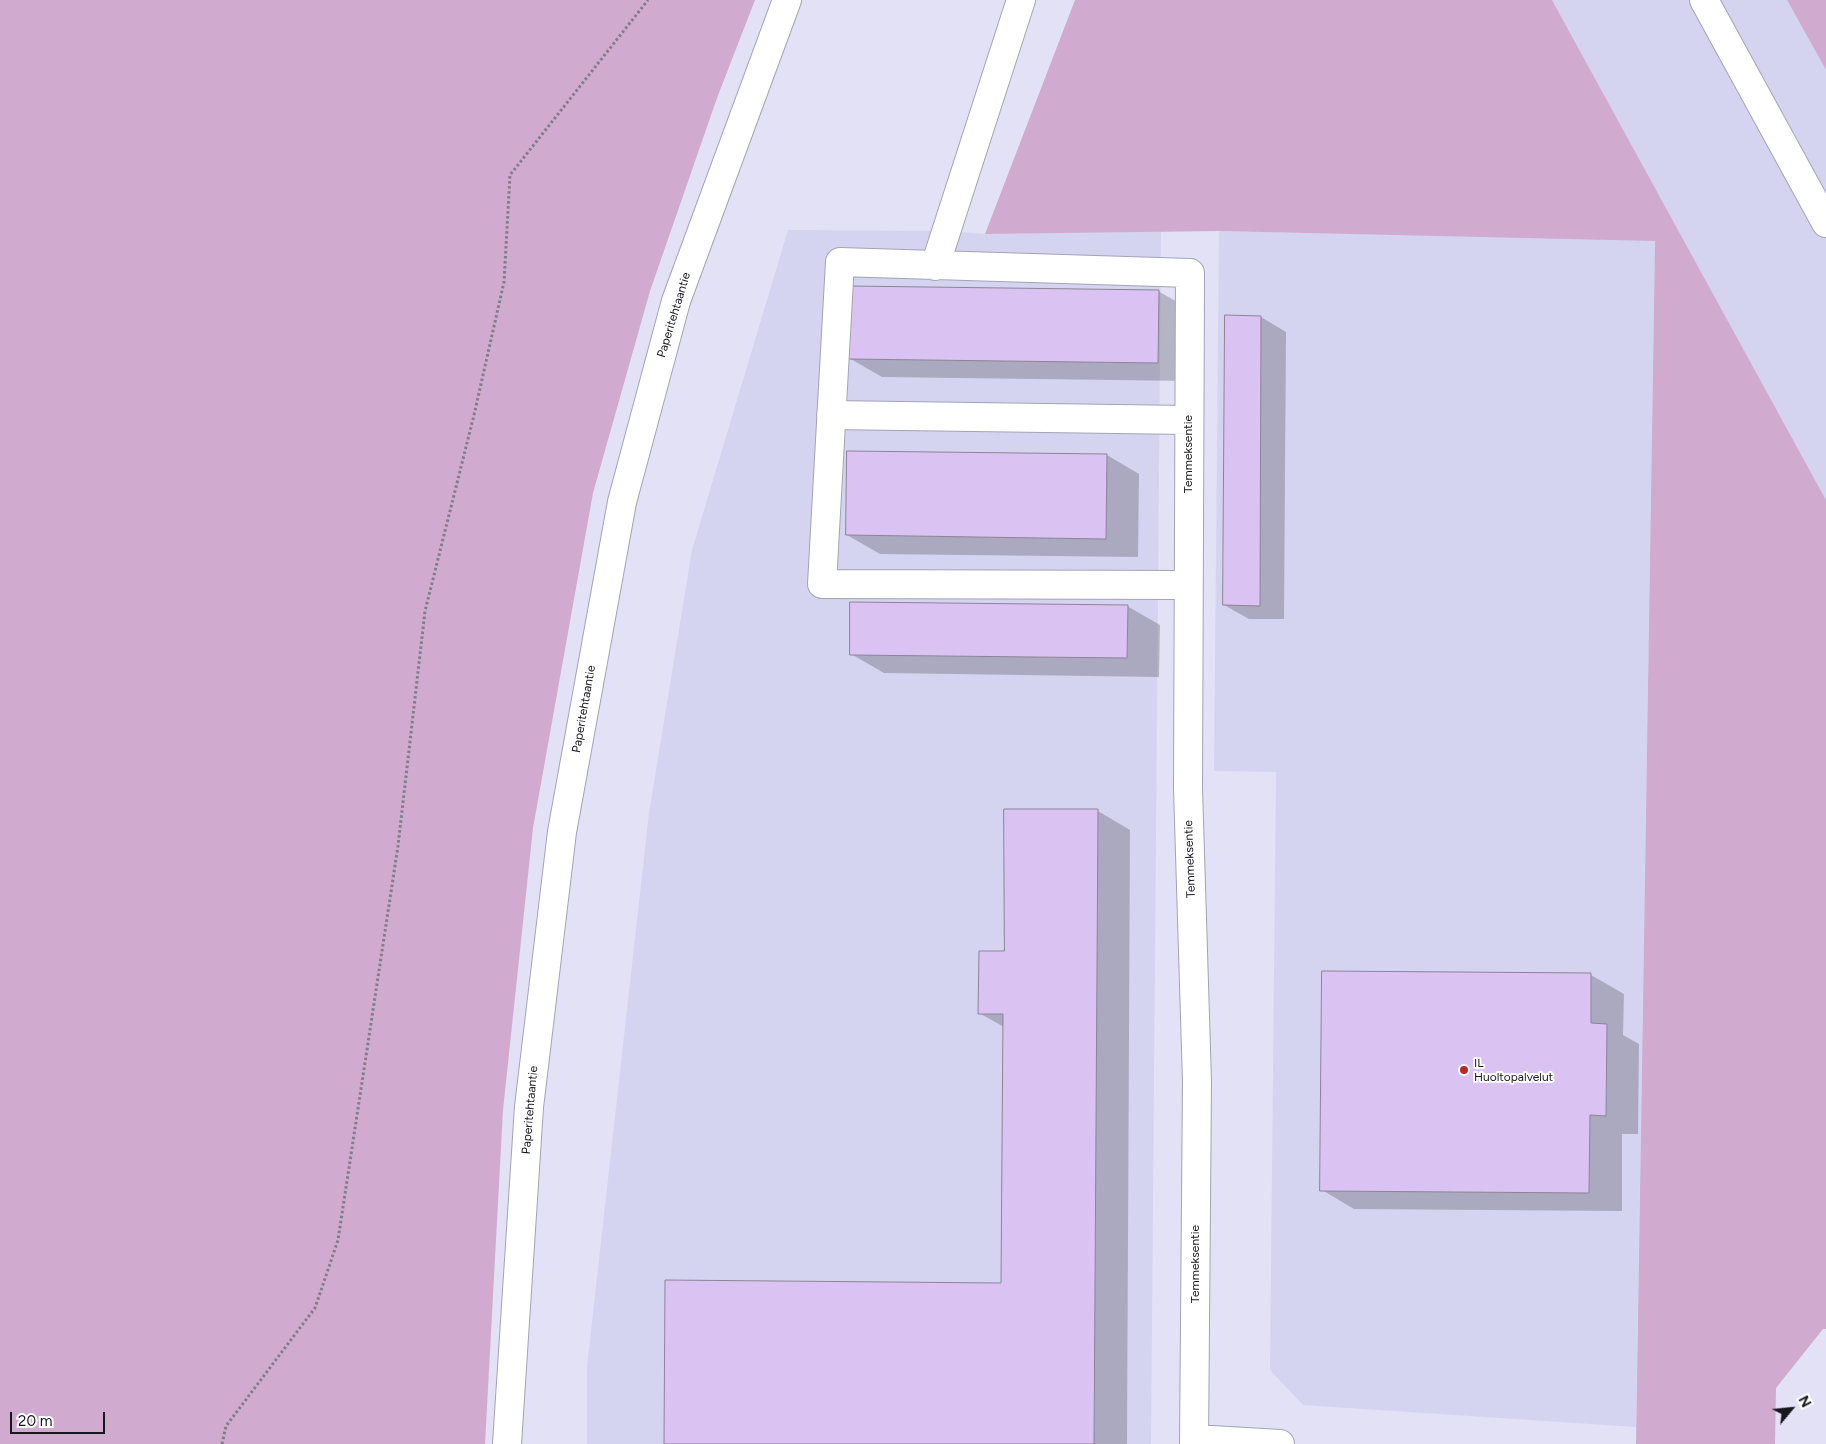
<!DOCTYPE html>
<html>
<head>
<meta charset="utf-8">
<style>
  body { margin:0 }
  #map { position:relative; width:1826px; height:1444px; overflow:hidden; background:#e2e1f6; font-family:Figtree,sans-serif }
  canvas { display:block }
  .north { position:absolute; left:1766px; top:1384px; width:50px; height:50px; -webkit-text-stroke:4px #fff; paint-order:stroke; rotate:62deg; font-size:14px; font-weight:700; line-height:20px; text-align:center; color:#18171e }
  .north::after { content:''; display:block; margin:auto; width:18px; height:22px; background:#18171e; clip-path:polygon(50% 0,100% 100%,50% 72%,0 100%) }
  .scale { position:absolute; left:10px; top:1412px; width:95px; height:22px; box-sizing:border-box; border:2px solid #18171e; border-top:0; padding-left:6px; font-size:15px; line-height:18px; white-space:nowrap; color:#18171e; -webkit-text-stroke:4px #fff; paint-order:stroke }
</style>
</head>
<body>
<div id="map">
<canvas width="1826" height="1444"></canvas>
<div class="north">N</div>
<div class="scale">20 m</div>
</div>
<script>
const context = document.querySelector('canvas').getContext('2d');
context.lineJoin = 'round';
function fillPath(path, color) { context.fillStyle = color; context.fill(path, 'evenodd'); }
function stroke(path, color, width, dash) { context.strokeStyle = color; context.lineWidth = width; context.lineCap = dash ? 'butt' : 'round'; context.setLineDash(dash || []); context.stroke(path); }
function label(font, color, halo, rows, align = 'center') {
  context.font = font + ' Figtree,sans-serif'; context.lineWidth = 4; context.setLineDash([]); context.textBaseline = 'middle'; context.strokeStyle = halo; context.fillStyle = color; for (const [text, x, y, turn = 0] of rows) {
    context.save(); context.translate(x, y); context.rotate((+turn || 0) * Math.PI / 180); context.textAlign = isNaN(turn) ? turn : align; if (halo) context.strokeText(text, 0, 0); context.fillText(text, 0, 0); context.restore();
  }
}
fillPath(new Path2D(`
  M1552 0H1787L1826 70V500Z
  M788 230 947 231 985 234 1161 231 1151 1444H587V1367L649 813 692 550Z
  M1219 231 1655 240 1636 1427 1303 1405 1270 1370 1276 772 1214 771Z`), '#d5d4f0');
fillPath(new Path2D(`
  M0 0H755L717 98 650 291 593 493 533 828 503 1110 485 1444H0Z
  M1075 0H1552L1826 500V1329H1823L1776 1388 1775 1444H1636L1655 241 1219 231 985 234Z
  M1787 0H1826V70Z`), '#d0abcf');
fillPath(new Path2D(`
  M1158 291 1191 310V381L882 377 849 358Z
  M1226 317H1261L1286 332 1284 619H1249L1224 605Z
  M1107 455 1139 474 1138 557 880 554 847 535Z
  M1127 606 1160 625 1159 677 884 673 851 654Z
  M1098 811 1130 830 1127 1444H665L1002 1284 1004 1027 979 1013 1005 952Z
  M1591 975 1624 994 1623 1035 1639 1044 1638 1134H1622V1211L1354 1209 1322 1190Z`), '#0003');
const building = new Path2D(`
  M849 286 1159 290 1158 363 848 359Z
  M1225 315 1261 316 1260 606 1223 605Z
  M847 451 1107 454 1106 539 846 535Z
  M850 602 1128 605 1127 658 850 655Z
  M1004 809H1098L1094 1444H664L665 1280 1001 1283 1003 1014H978L979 951H1004Z
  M1322 971 1591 973V1023L1607 1024 1606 1116 1590 1115 1589 1193 1320 1191Z`);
fillPath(building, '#dac2f2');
stroke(building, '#8d8596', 1);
const minor = new Path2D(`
  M1704 0 1826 223
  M935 266 1021 0
  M831 415 1188 420
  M1187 585 822 584 840 262 1190 273 1188 788 1197 1082 1194 1444
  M1194 1439 1280 1444
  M507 1444 529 1107 562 832 622 502 676 301 787 0`);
stroke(minor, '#a4a3b6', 30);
stroke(new Path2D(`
  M222 1444 226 1426 315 1308 338 1240 398 846 425 611 474 415 504 282 510 175 648 0`), '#7e7d8b', 3, [2.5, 2.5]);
stroke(minor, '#fff', 28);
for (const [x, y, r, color] of [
  [1464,1070,5,"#b82829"]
]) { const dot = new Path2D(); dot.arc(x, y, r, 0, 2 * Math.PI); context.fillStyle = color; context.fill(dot); stroke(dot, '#fff', 2); }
label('12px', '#18171e', '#fff', [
  ["Paperitehtaantie",674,315,-73],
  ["Temmeksentie",1188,454,-90],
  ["Paperitehtaantie",584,709,-80],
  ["Temmeksentie",1190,859,-92],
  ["Paperitehtaantie",530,1110,-85],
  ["Temmeksentie",1195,1264,-90]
]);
label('12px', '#18171e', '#fff', [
  ["IL",1474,1063],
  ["Huoltopalvelut",1474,1077]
], 'left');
</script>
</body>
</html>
